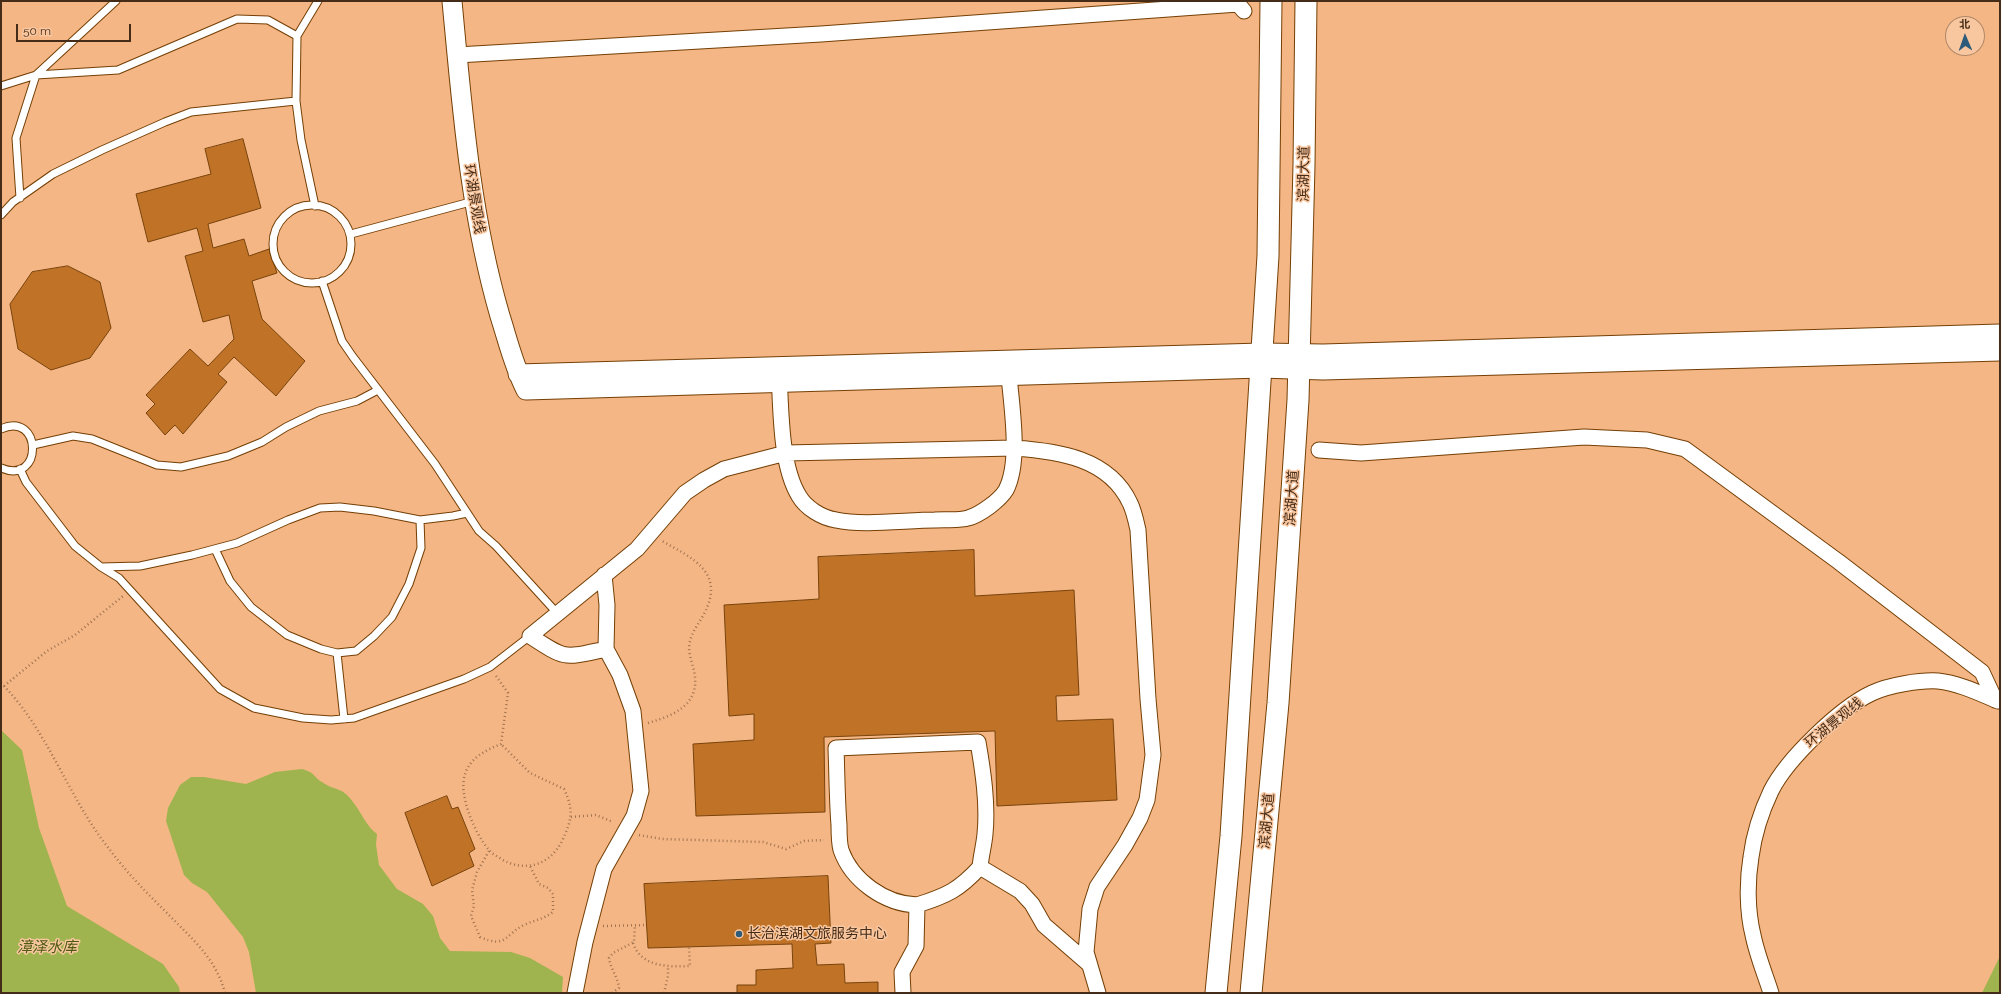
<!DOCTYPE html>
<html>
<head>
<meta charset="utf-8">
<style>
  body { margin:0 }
  #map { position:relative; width:2001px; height:994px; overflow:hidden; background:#f4b684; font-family:Raleway,"Noto Sans SC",sans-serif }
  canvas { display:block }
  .frame { position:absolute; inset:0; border:2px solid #452c18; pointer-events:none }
  .north { position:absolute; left:1945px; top:16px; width:40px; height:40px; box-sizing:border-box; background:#f8c69f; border:1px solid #b08869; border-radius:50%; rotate:358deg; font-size:11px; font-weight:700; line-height:16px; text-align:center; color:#452c18 }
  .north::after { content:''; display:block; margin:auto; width:14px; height:18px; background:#2d5c7b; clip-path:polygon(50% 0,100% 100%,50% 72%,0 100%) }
  .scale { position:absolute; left:16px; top:24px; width:115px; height:18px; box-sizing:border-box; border:2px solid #452c18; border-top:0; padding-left:5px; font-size:12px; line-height:14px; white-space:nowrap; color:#452c18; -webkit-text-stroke:3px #f8c69f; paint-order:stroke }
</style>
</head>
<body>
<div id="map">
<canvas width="2001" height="994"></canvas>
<div class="frame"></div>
<div class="north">北</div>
<div class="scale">50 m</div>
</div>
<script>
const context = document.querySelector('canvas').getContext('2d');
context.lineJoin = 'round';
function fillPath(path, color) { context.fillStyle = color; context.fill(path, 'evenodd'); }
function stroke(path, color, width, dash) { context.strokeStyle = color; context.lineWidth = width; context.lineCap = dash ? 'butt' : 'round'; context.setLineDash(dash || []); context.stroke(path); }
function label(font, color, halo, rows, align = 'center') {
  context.font = font + ' Raleway,"Noto Sans SC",sans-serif'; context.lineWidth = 3; context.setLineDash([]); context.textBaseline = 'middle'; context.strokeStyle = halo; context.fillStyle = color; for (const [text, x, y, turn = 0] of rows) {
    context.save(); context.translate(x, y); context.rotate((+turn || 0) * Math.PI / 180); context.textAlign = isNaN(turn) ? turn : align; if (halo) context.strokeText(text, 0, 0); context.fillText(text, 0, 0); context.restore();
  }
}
fillPath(new Path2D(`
  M1 730 22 750 39 828 67 906 163 964 179 987 180 993H1Z
  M302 769C316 773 312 776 322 782 334 791 342 786 353 802 362 813 365 825 377 834L376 845 379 865 397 889 423 904 433 916 440 938 450 951 511 952 530 958 563 977 562 993H256L249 952 243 937 207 892 192 883 184 875 166 821 168 808 180 785 191 777H204L246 784 275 772Z
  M2000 956V993H1982Z`), '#9fb44e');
const building = new Path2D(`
  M243 139 261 208 208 224 213 248 244 239 249 256 269 249 277 273 252 281 262 319 305 361 276 396 234 357 218 374 227 382 183 434 175 425 165 435 146 413 155 404 146 395 190 349 208 366 234 339 229 315 203 322 185 256 203 251 197 228 148 242 136 194 211 174 205 149Z
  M68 266 100 282 111 328 90 358 51 370 18 349 10 304 32 272Z
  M974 550 975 596 1074 590 1079 695 1056 696 1057 721 1113 719 1117 800 997 806 995 731 824 737 825 812 696 816 693 744 754 740V714L729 716 724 605 819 599 818 557Z
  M447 796 452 809 458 807 475 849 469 853 474 866 432 886 405 813Z
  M828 876 831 943 815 944 817 965 844 964 845 983 878 982V993H737V985H756V970L793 968 792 944 648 948 644 884Z`);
fillPath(building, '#c07227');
stroke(building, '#78430c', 1);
const service = new Path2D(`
  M1 86 36 75 118 70 237 19 268 20 297 36
  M20 198 16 138 36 75 116 1
  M273 244a39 39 0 1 1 78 0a39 39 0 1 1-78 0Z
  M315 206 301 140 296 101 297 36 318 1
  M1 215 13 202 53 174 102 150 165 122 191 112 296 101
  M351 234 474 201
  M322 281 342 341 353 357 435 464 479 531 496 546 557 613
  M1 429C42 410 44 486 1 468
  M33 445 73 436 92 439 157 465 181 467 228 456 262 442 286 427 319 411 357 401 378 390
  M20 469 26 482 75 546 101 567 119 578 220 689 254 708 303 718 331 720 354 718 464 679 490 667 530 636
  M215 549 230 581 251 607 287 635 321 649 337 653 356 651 374 636 392 617 409 584 421 548 420 520
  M101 567 140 566 192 555 237 543 288 520 320 508 340 507 374 511 420 520 453 516 467 513
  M337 653 344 719`);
const minor = new Path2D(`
  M457 55 821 34 1238 4 1244 11
  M779 372C781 408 780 465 799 496 806 508 822 518 836 520 862 526 907 520 935 520 945 519 959 521 968 518 980 515 1000 500 1006 490 1022 459 1010 398 1008 364
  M1319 450 1361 453 1584 437 1647 440 1685 449 1839 562 1982 672 1995 700
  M604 575 607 605 606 649
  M917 905C946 896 959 890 980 867
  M575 993 585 942 604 869 634 816 641 791 633 711 620 675 606 649C563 658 567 660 530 636L637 549 685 493 704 480 724 469 786 453 1014 448C1058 451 1109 458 1130 503 1134 511 1136 521 1138 530L1148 699 1153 755 1147 800 1140 818 1125 845 1097 887 1090 909 1086 952 1098 993
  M903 993 902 972 916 946 917 905C885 904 852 881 841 850 839 843 839 833 839 825 837 800 837 774 836 748L978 742C983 771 988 804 985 834 984 845 981 856 980 867L1020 891 1032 904 1044 925 1089 964
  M1771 993C1765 974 1757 955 1753 935 1747 911 1747 881 1751 857 1754 834 1761 812 1771 791 1787 759 1840 708 1872 693 1889 685 1920 680 1938 681 1958 683 1979 693 1998 701`);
const tertiary = new Path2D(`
  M452 1C462 107 470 213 500 316 508 341 514 367 526 390L1261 368 1323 370 2000 351
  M518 374 1262 353 1323 354 2000 334`);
const secondary = new Path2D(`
  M1216 993 1231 836 1268 256 1271 1
  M1251 993 1278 703 1298 400 1304 165 1306 1`);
stroke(service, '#743f05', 9);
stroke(minor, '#743f05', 17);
stroke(tertiary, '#743f05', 21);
stroke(secondary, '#743f05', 23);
stroke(new Path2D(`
  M496 676 508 693 501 744C486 750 470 758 465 774 458 795 475 834 489 850 492 854 497 856 501 859 525 873 550 865 562 841 572 820 574 810 564 789L530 773 501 744
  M1 683C49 731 68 798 110 850 127 873 147 893 167 913 191 938 216 958 225 993
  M4 686 47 651 75 635 123 596
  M648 723C672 716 698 706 695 677 694 667 689 657 689 647 690 634 698 625 704 614 726 572 692 558 662 541
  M571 817 596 815 613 822
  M639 835 662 839 763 842 786 849 804 841 824 840
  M489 851 477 872 472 890 474 906 471 916 480 937C507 949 505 934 524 925 535 920 544 919 553 912V894L548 888 539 884 530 866
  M603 926 646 925
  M633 943C641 967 668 967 690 966L689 947
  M612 993 619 988C618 977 610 968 609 958L613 953 634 942 635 925
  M664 993 668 976V966`), '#a17451', 2.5, [1, 3]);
stroke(service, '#fff', 7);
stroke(minor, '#fff', 15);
stroke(tertiary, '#fff', 19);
stroke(secondary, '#fff', 21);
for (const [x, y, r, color] of [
  [739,934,4,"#2d5c7b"]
]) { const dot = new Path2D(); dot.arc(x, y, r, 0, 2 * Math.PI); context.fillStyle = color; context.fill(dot); stroke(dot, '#f8c69f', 1.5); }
label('14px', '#452c18', '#f8c69f', [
  ["滨湖大道",1304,174,-89],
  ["环湖景观线",474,199,81],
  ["滨湖大道",1292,498,-86],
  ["环湖景观线",1834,723,-39],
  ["滨湖大道",1267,821,-85]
]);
label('14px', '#452c18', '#f8c69f', [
  ["长治滨湖文旅服务中心",747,934]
], 'left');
label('italic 15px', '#4d5a10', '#f8c69f', [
  ["漳泽水库",47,947]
]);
</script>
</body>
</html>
